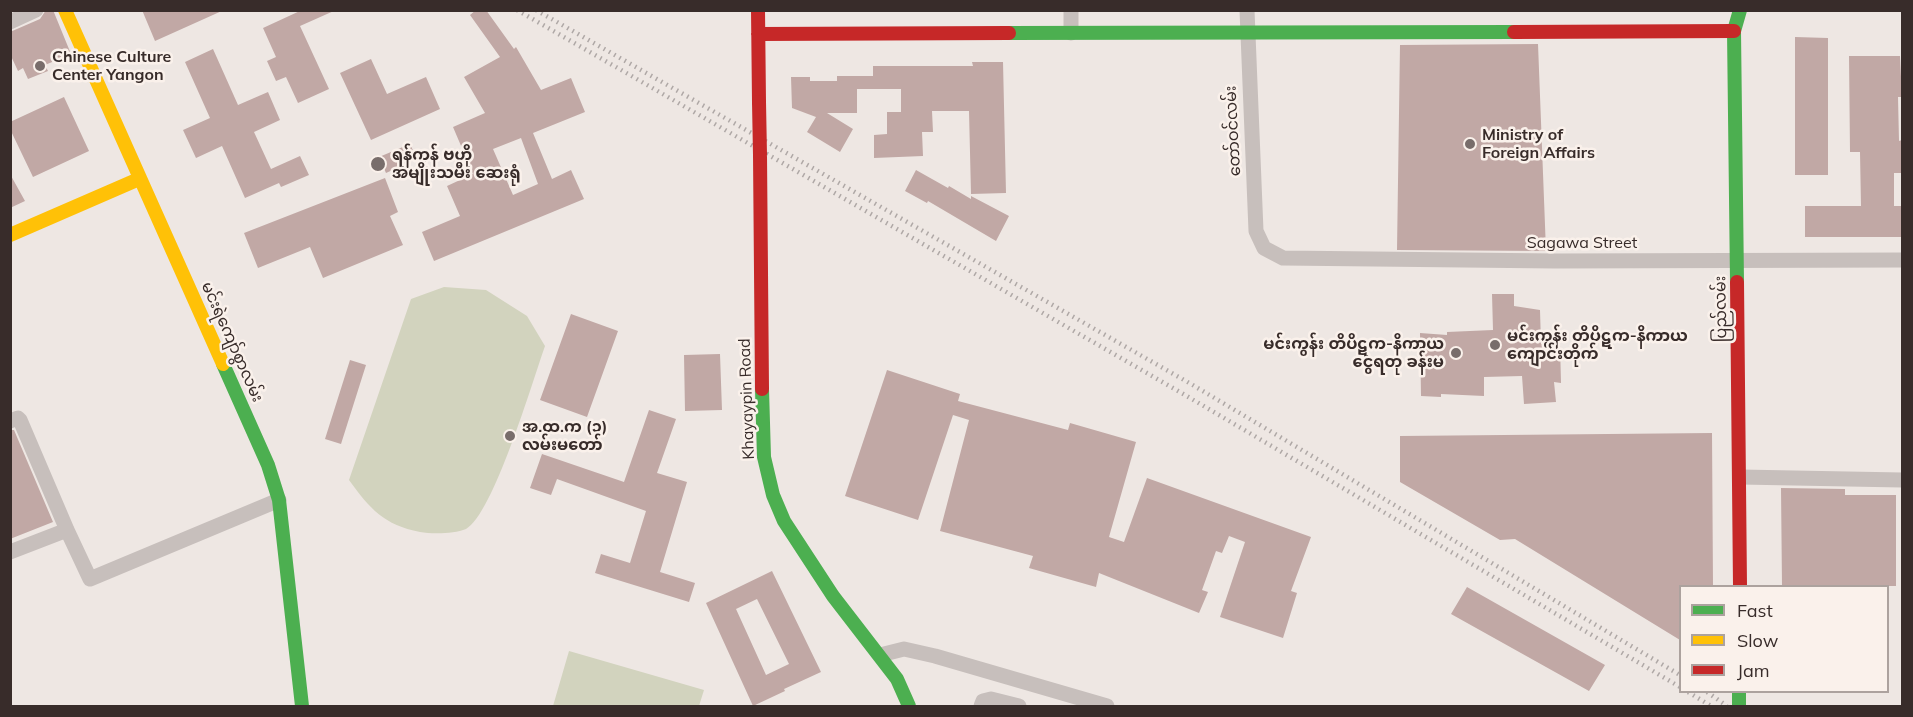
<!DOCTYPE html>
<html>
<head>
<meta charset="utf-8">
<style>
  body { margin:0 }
  #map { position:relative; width:1913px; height:717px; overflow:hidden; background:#eee7e3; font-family:Mulish,sans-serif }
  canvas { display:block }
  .frame { position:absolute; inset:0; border:12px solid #382c2a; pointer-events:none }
  .legend { position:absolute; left:1679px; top:585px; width:210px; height:108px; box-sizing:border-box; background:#faf1eb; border:2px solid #aca29e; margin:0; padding:8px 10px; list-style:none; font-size:18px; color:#382c2a }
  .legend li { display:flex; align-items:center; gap:12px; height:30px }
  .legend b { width:30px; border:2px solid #aca29e }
</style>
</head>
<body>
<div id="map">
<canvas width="1913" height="717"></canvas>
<div class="frame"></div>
<ul class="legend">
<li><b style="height:8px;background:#4caf50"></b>Fast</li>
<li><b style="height:8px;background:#ffc107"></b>Slow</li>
<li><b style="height:8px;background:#c62828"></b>Jam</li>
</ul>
</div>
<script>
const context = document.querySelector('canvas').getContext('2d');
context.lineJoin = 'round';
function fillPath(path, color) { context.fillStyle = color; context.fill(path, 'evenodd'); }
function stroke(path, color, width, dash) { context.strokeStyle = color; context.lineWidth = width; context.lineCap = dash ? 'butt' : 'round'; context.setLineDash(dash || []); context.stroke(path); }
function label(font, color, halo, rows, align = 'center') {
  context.font = font + ' Mulish,"Noto Sans Myanmar",sans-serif'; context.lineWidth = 5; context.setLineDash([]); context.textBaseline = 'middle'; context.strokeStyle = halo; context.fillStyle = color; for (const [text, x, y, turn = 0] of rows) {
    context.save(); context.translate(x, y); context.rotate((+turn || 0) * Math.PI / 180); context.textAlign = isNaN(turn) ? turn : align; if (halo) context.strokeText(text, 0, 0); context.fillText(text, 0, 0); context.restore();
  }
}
fillPath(new Path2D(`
  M444 287 486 290 527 316 545 346C533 380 493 515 466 529 454 534 432 534 420 532 384 525 370 509 349 480L411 299Z
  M569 651 704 690 699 706H553Z`), '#d2d3be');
fillPath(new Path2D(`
  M46 10H53L71 54 45 65 48 71 28 79 23 68 18 71 10 54V32L40 19Z
  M142 10H224L155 41Z
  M302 10H336L300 26 329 89 298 103 286 77 276 81 267 61 276 57 263 28Z
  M476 10H486L514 49 516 47 541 90 571 78 585 112 533 133 552 179 571 170 584 199 434 261 422 232 460 216 447 186 473 174 453 127 485 113 464 77 500 57 470 15ZM521 138 538 184 513 195 493 149Z
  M1795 37 1828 38V175H1795Z
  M1538 44 1546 251 1397 250 1400 45Z
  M213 49 238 105 268 92 280 120 254 132 271 169 300 156 309 175 281 187 279 183 245 198 222 146 196 158 183 130 210 118 185 62Z
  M1849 56H1900L1902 97H1898L1899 141 1902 140V173H1894V206H1902V237H1805V206H1861L1860 152H1850Z
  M371 59 387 94 426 77 440 109 371 140 340 73Z
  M972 62H1003L1006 193 971 194 969 111H932L933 132H922L923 156 874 158V135L887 134V112H901V89H857V113H827L853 129 840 152 807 132 816 117 792 108 791 77H810V81H837V76H873V66H973Z
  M64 97 89 151 33 177 10 129V122Z
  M410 144 417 159 386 173 379 157Z
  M916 170 948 188 949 186 971 199V196L1009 216 996 241 928 201 927 203 905 191Z
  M10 174 25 201 10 208Z
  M385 178 398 212 390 216 403 245 323 278 310 247 258 268 244 233Z
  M1492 294H1514V306L1540 310 1541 344H1560L1561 383 1554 382 1556 402 1524 404 1522 376 1484 377V396L1441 394V397L1421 396 1420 333 1447 335V332L1493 330Z
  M571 314 618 331 587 417 540 400Z
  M720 354 722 410 685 411 684 355Z
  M350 360 366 365 341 444 325 439Z
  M887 370 960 394 958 401 1068 430 1070 423 1136 442 1109 537 1124 542 1147 478 1311 537 1291 591 1297 593 1283 638 1220 617 1245 542 1229 536 1222 553 1216 551 1202 590 1208 592 1199 613 1099 573 1096 587 1029 568 1033 556 940 531 969 420 953 415 918 520 845 496Z
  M649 410 676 419 657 473 687 482 660 572 695 583 689 602 595 573 601 554 630 563 646 511 557 479 551 495 530 488 542 454 624 482Z
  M10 430H14L53 522 10 539Z
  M1712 433 1713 586H1680V640L1515 539 1500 540 1400 482V436Z
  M1781 488 1845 489V495H1896V586H1782Z
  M772 571 821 672 784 689 785 691 753 706 706 603ZM757 599 789 664 766 675 736 609Z
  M1467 587 1605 665 1589 691 1451 614Z`), '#c1a8a5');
stroke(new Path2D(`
  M1071 10V33
  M1247 10 1256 231 1264 248 1283 258 1555 261 1902 260
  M10 22 36 10
  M10 421 18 418 20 420 67 530 90 579 279 500
  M1740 477 1902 480
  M10 552 67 530
  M880 655 904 649 935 656 1107 706
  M981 706 983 701 991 699 1019 706`), '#c7bfbc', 15);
stroke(new Path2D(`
  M1009 33 1514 32
  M1737 282 1734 31 1740 10
  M223 364 268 465 279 500 302 706
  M762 389 764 457 773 495 784 521 833 596 897 679 909 706
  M1739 692V706`), '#4caf50', 14);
stroke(new Path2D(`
  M65 10 223 364
  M10 235 139 179`), '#ffc107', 14);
stroke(new Path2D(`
  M758 10 759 102
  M1514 32 1734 31
  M758 34 1009 33
  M760 155 762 389
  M1737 282 1740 586`), '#c62828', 14);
stroke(new Path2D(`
  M517 10 1185 395 1680 687
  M536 10 1191 384 1680 675
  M1688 692 1711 706
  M1707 692 1727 706`), '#afa8a6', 4.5, [1.5, 4.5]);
stroke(new Path2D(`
  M759 102 760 155`), '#c62828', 14);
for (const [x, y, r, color] of [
  [40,66,6,"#786d6b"],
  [1470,144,6,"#786d6b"],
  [378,164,8,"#786d6b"],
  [1495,345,6,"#786d6b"],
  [1456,353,6,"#786d6b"],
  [510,436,6,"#786d6b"]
]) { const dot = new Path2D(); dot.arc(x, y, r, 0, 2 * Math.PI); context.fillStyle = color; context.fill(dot); stroke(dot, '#faf1eb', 2); }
label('bold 16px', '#382c2a', '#faf1eb', [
  ["Chinese Culture",52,57],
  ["Center Yangon",52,75],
  ["Ministry of",1482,135],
  ["Foreign Affairs",1482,153],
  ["ရန်ကုန် ဗဟို",392,155],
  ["အမျိုးသမီး ဆေးရုံ",392,173],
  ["မင်းကွန်း တိပိဋက-နိကာယ",1507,336],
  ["ကျောင်းတိုက်",1507,354],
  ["မင်းကွန်း တိပိဋက-နိကာယ",1444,344,"right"],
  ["ငွေရတု ခန်းမ",1444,362,"right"],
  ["အ.ထ.က (၁)",522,427],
  ["လမ်းမတော်",522,445]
], 'left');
label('16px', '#382c2a', '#faf1eb', [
  ["တော်ဝင်လမ်း",1233,131,-93],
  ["Sagawa Street",1582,243],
  ["ပြည်လမ်း",1721,309,-91],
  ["မင်းရဲကျော်စွာလမ်း",232,342,66],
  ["Khayaypin Road",747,399,-92]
]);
</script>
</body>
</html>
